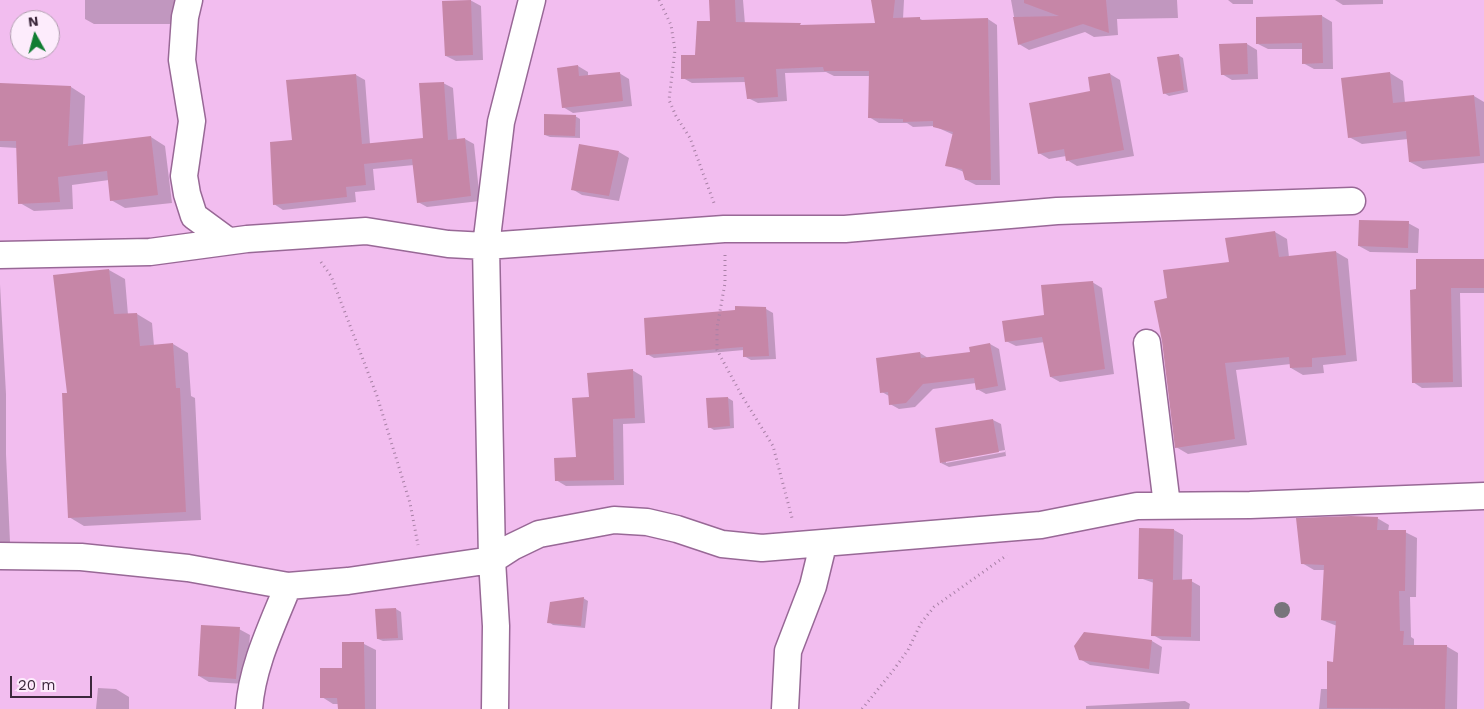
<!DOCTYPE html>
<html>
<head>
<meta charset="utf-8">
<style>
  body { margin:0 }
  #map { position:relative; width:1484px; height:709px; overflow:hidden; background:#f2bdef; font-family:"Work Sans",sans-serif }
  canvas { display:block }
  .north { position:absolute; left:10px; top:10px; width:50px; height:50px; box-sizing:border-box; background:#fdecfc; border:1px solid #b09eaf; border-radius:50%; rotate:353deg; font-size:14px; font-weight:700; line-height:20px; text-align:center; color:#3c283c }
  .north::after { content:''; display:block; margin:auto; width:18px; height:22px; background:#117d33; clip-path:polygon(50% 0,100% 100%,50% 72%,0 100%) }
  .scale { position:absolute; left:10px; top:676px; width:82px; height:22px; box-sizing:border-box; border:2px solid #3c283c; border-top:0; padding-left:6px; font-size:15px; line-height:18px; white-space:nowrap; color:#3c283c; -webkit-text-stroke:4px #fdecfc; paint-order:stroke }
</style>
</head>
<body>
<div id="map">
<canvas width="1484" height="709"></canvas>
<div class="north">N</div>
<div class="scale">20 m</div>
</div>
<script>
const context = document.querySelector('canvas').getContext('2d');
context.lineJoin = 'round';
function fillPath(path, color) { context.fillStyle = color; context.fill(path, 'evenodd'); }
function stroke(path, color, width, dash) { context.strokeStyle = color; context.lineWidth = width; context.lineCap = dash ? 'butt' : 'round'; context.setLineDash(dash || []); context.stroke(path); }
fillPath(new Path2D(`
  M85 0H184L179 24H94L85 19Z
  M470 0 481 6 483 60 456 61 446 56Z
  M710 0H743L745 24 803 26 877 24 872 0H904L903 19 919 18 925 22 988 19 997 25 1000 185H976L966 180 964 172 947 165 954 135 934 126 913 127 907 123H879L869 117 870 76H834L826 72 785 73 787 101 758 103 748 98 746 82 692 83 683 78 696 56 711 22Z
  M1011 0H1177L1178 18 1117 19 1118 35 1094 37 1085 32 1029 50 1019 44Z
  M1228 0H1253V4H1233Z
  M1335 0H1383V4L1343 5Z
  M1322 16 1332 22 1333 69H1314L1303 63V49H1268L1258 44Z
  M1247 44 1257 50 1258 79 1232 80 1222 74Z
  M1178 55 1183 58 1188 92 1169 96 1164 93Z
  M578 66 588 72V76L619 73 629 79 632 106 573 113 563 107Z
  M1390 73 1403 81 1405 103 1474 96 1484 102V163L1423 169 1410 162 1408 139 1362 144 1349 137Z
  M1110 74 1120 80 1134 156 1077 166 1067 160 1066 156 1049 159 1039 153Z
  M356 75 365 80 370 144 425 139 443 83 453 88 457 140 465 139 474 144 480 201 427 207 418 202 414 165 373 169 375 190 355 192 356 202 283 210 274 204 294 141Z
  M0 84 71 87 85 96 83 145 151 137 165 146 172 203 125 208 111 200 109 180 72 185 73 209 34 211 20 203 17 148 0 147Z
  M575 116 580 119V138L550 137 545 135Z
  M619 152 629 158 619 201 582 195 572 189Z
  M1408 223 1419 229 1418 253 1370 252 1359 246Z
  M1275 232 1287 239 1289 257 1336 252 1348 259 1357 361 1323 365 1324 373 1303 375 1291 368V364L1236 370 1247 445 1188 454 1176 447 1168 299 1230 263Z
  M1484 261V293H1460L1462 387 1422 388 1413 382 1417 291Z
  M109 270 125 279 128 315 137 314 152 323 154 346 173 344 188 353 191 396 195 398 201 520 84 526 69 517V394L55 276Z
  M1092 282 1102 288 1114 374 1060 382 1051 377 1045 342 1016 346 1006 341Z
  M0 284 6 394V454L10 542 0 543Z
  M766 309 773 313 776 359 751 360 744 356V350L654 358 647 354 672 316Z
  M990 344 999 349 1006 390 986 394 977 389 976 383 933 389 915 407 899 409 890 404 889 396 882 392 920 353 928 358 971 353Z
  M632 370 642 376 645 423 623 424 624 485 566 486 556 480 578 459 590 399Z
  M728 398 733 401 734 428 714 430 709 427Z
  M993 420 1001 424 1006 456 949 467 941 463ZM1005 450V452L946 463V461Z
  M1377 518 1389 525 1388 531 1405 532 1417 538 1416 597H1410L1411 637 1414 639V646H1446L1458 653 1457 709H1319L1321 689H1328L1334 663 1337 626 1322 620 1325 570H1314L1302 563Z
  M1174 530 1183 535 1182 581H1191L1200 586V641L1162 640 1153 635 1154 583 1140 578Z
  M583 598 588 601 585 628 553 625 549 622Z
  M396 609 401 612 403 640 383 641 378 639Z
  M239 629 250 635 246 684 209 682 199 676Z
  M1152 641 1162 647 1159 674 1090 665 1080 659Z
  M343 644H364L376 650V709H339V704H333L322 697 343 669Z
  M98 688 116 689 129 697V709H96Z
  M1185 701 1190 704 1189 709H1086V706Z`), '#0003');
fillPath(new Path2D(`
  M471 0 473 55 445 56 442 1Z
  M709 0H735L736 22 801 23 800 25 875 23 871 0H895L893 18 920 17V20L988 18 991 180H965L962 169 945 166 953 132 933 127V121L903 122V119L868 118 869 71H824L823 67 776 69 778 97 747 99 744 77 681 79V55H695L697 21H710Z
  M1024 0H1106L1109 33 1083 24 1018 45 1013 17 1059 16 1024 3Z
  M1322 15 1323 63 1302 64V43L1256 44V17Z
  M1247 43 1248 74 1221 75 1219 44Z
  M1179 54 1184 90 1163 94 1157 57Z
  M578 65 579 76 620 72 623 101 562 108 557 68Z
  M1390 72 1393 103 1474 95 1480 156 1409 162 1406 131 1348 138 1341 78Z
  M1110 73 1124 150 1066 161 1064 149 1038 154 1029 103 1090 91 1088 77Z
  M356 74 362 144 423 138 419 83 444 82 448 140 465 138 471 196 417 203 412 159 364 164 366 185 346 187 347 197 273 205 270 142 292 140 286 80Z
  M0 83 71 86 68 146 151 136 158 195 110 201 107 171 58 177 60 202 18 204 16 141H0Z
  M544 114 576 115 575 136 544 135Z
  M579 144 619 151 609 196 571 190Z
  M1359 220 1409 221 1408 248 1358 246Z
  M1275 231 1279 257 1336 251 1346 355 1312 358V367L1290 368 1289 357 1225 363 1235 439 1175 448 1162 341 1154 301 1167 298 1163 270 1229 262 1225 238Z
  M1416 259H1484V288H1451L1453 382 1412 383 1410 290 1416 289Z
  M109 269 114 314 137 313 140 346 173 343 176 388H180L186 512 68 518 62 393H67L53 275Z
  M1093 281 1105 369 1050 377 1042 337 1005 342 1002 321 1044 315 1041 285Z
  M735 306 766 307 769 356 743 357V347L646 355 644 318 735 310Z
  M990 343 998 386 976 390 974 378 923 384 906 403 889 405 888 392 880 393 876 358 920 352 921 358 970 352 969 347Z
  M633 369 635 418 613 419 614 480 555 481 554 458 576 457 572 398 589 397 587 373Z
  M728 397 730 426 708 428 706 398Z
  M993 419 999 452 940 463 935 428Z
  M1351 516 1378 517 1377 530H1406L1405 591H1399L1400 631H1404L1403 645H1447L1445 709 1327 708V661L1333 662 1336 621 1321 620 1324 565 1301 564 1296 518Z
  M1139 528 1174 529 1173 580 1192 579 1191 637 1151 636 1153 579H1138Z
  M584 597 581 626 547 623 550 602Z
  M396 608 398 638 377 639 375 609Z
  M201 625 240 627 236 679 198 676Z
  M1084 632 1152 640 1149 669 1079 660 1074 646Z
  M342 642H364L365 709H338L337 698H320V668H342Z`), '#c686a7');
const minor = new Path2D(`
  M189 0 185 17 182 60 192 121 184 176 187 194 194 216 228 241
  M0 255 150 252 247 239 366 231 448 244 486 246 724 229H845L1057 211 1352 201
  M1147 343 1167 505
  M0 556 81 557 188 568 288 586 348 581 492 560 512 547 539 534 614 520 647 522 677 529 722 544 762 548 1041 525 1137 506 1250 505 1484 496
  M249 709C252 666 272 626 288 586
  M495 709 496 626 492 560 486 246 501 122 532 0
  M785 709 788 651 813 586 823 545`);
stroke(minor, '#986896', 29);
stroke(new Path2D(`
  M659 0 671 25 675 50 669 100 676 116 690 138 714 203
  M725 255V283L717 328V350L742 396 773 446 792 518
  M321 262 331 276 377 396 410 503 418 545
  M862 709 892 672 908 650 921 623 934 607 1007 555`), '#a880a6', 3, [1, 4]);
stroke(minor, '#fff', 26);
context.fillStyle = '#78757b';
for (const [x, y] of [
  [1282,610]
]) { context.beginPath(); context.arc(x, y, 8, 0, 2 * Math.PI); context.fill(); }
</script>
</body>
</html>
